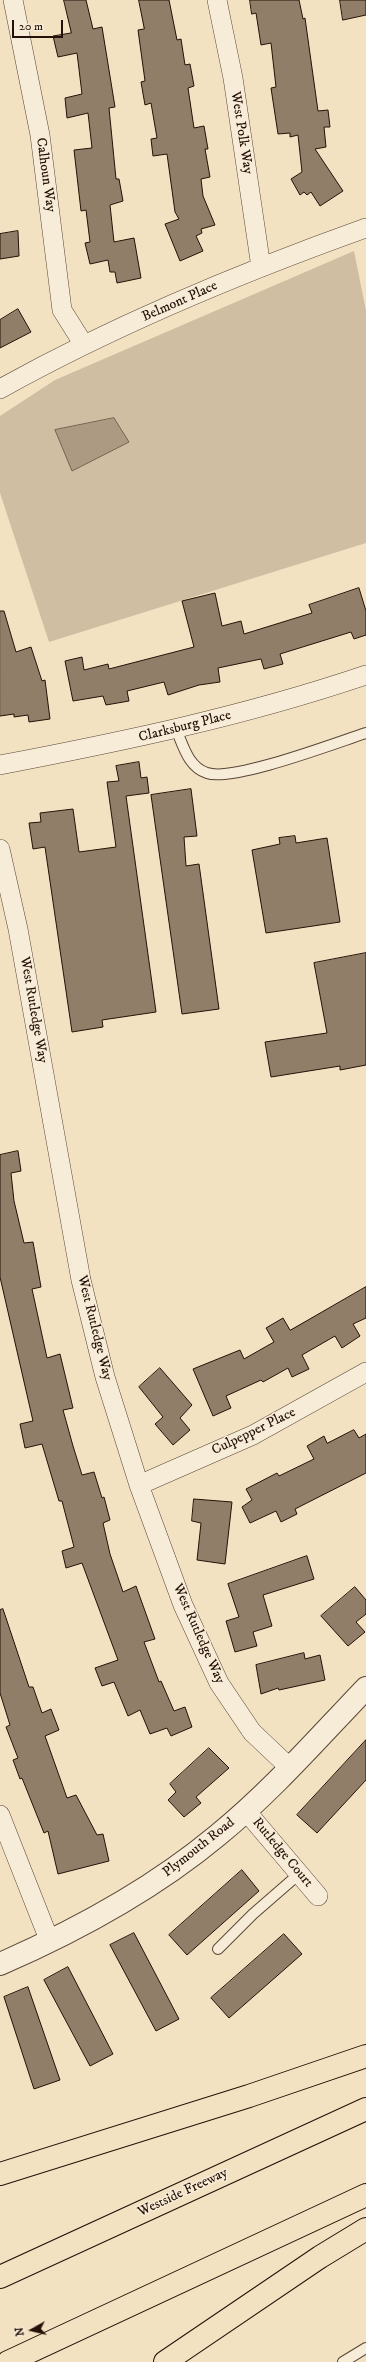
<!DOCTYPE html>
<html>
<head>
<meta charset="utf-8">
<style>
  body { margin:0 }
  #map { position:relative; width:366px; height:2362px; overflow:hidden; background:#f2e2c2; font-family:"IM FELL DW Pica",serif }
  canvas { display:block }
  .north { position:absolute; left:12px; top:2310px; width:40px; height:40px; -webkit-text-stroke:3px #f7ecd7; paint-order:stroke; rotate:262deg; font-size:11px; font-weight:700; line-height:16px; text-align:center; color:#251107 }
  .north::after { content:''; display:block; margin:auto; width:14px; height:18px; background:#251107; clip-path:polygon(50% 0,100% 100%,50% 72%,0 100%) }
  .scale { position:absolute; left:12px; top:20px; width:51px; height:18px; box-sizing:border-box; border:2px solid #251107; border-top:0; padding-left:5px; font-size:12px; line-height:14px; white-space:nowrap; color:#251107; -webkit-text-stroke:3px #f7ecd7; paint-order:stroke }
</style>
</head>
<body>
<div id="map">
<canvas width="366" height="2362"></canvas>
<div class="north">N</div>
<div class="scale">20 m</div>
</div>
<script>
const context = document.querySelector('canvas').getContext('2d');
context.lineJoin = 'round';
function fillPath(path, color) { context.fillStyle = color; context.fill(path, 'evenodd'); }
function stroke(path, color, width, dash) { context.strokeStyle = color; context.lineWidth = width; context.lineCap = dash ? 'butt' : 'round'; context.setLineDash(dash || []); context.stroke(path); }
function label(font, color, halo, rows, align = 'center') {
  context.font = font + ' "IM FELL DW Pica",serif'; context.lineWidth = 3; context.setLineDash([]); context.textBaseline = 'middle'; context.strokeStyle = halo; context.fillStyle = color; for (const [text, x, y, turn = 0] of rows) {
    context.save(); context.translate(x, y); context.rotate((+turn || 0) * Math.PI / 180); context.textAlign = isNaN(turn) ? turn : align; if (halo) context.strokeText(text, 0, 0); context.fillText(text, 0, 0); context.restore();
  }
}
fillPath(new Path2D(`
  M354 251 366 311V543L49 642 0 493V416L55 380Z`), '#cfbea2');
const water = new Path2D(`
  M114 418 129 442 72 471 55 430Z`);
fillPath(water, '#ac9b82');
stroke(water, '#766451', 1);
const building = new Path2D(`
  M64 0H86L93 29 102 27 115 107 109 108 116 179H119L123 201 110 205 114 242 134 238 141 278 117 283 115 272H110L108 260 90 264 85 243 90 242 86 210 81 211 74 150 92 148 88 113 67 118 65 98 82 94 77 53 58 57 53 36 71 33Z
  M139 0H169L177 40 181 39 185 65 190 64 194 86 188 88 194 128 204 126 208 149H205L210 177 201 179 203 196 215 225 201 229 202 233 196 236 203 251 180 261 165 224 179 219 175 212 167 154 153 156 151 139 157 138 151 103 145 105 141 82 145 81 138 30 144 29Z
  M250 0H299L303 19 305 18 318 111 328 110 330 127H324L326 147 315 149 343 191 320 206 311 192 307 195 304 192 300 195 291 179 302 172 298 135 290 137V133L278 134 271 88 276 87 271 43 261 45 256 13 252 14Z
  M340 0H366V15L343 20Z
  M18 231 19 256 0 259V234Z
  M18 309 31 332 0 348V320Z
  M359 588 366 611V635L354 639 351 632 280 654 283 664 264 669 261 659 218 668 220 682 199 685 168 695 164 682 127 691 129 701 106 705 103 696 73 701 65 661 82 657 84 670 108 664 109 669 194 647 182 601 215 593 222 626 241 621 244 634 312 613 309 605Z
  M0 611H4L16 652 31 647 42 681 45 680 50 719 29 722 28 715 14 717V714L0 716Z
  M139 762 141 778 147 777 149 793 126 796 156 1012 102 1020 103 1027 72 1032 45 847 33 849 29 823 41 822 40 813 73 809 79 852 116 847 107 782 119 781 116 766Z
  M191 789 197 836 184 837 186 866 199 864 219 1009 182 1014 151 795Z
  M295 836 296 843 327 838 340 922 266 933 252 850 280 844 279 838Z
  M366 953V1065L340 1070V1066L271 1077 265 1042 327 1033 314 963Z
  M18 1151 21 1171 11 1173 14 1201 24 1243 33 1242 41 1287 32 1289 47 1358 60 1354 73 1408 63 1410 73 1446 82 1475 94 1472 102 1498 104 1497 110 1520 103 1523 110 1554 123 1592 136 1586 155 1639 144 1642 159 1682 161 1681 174 1711 185 1707 192 1727 171 1736 167 1728 150 1734 140 1710 128 1716 114 1682 102 1686 95 1668 118 1660 82 1563 66 1568 62 1551 74 1547 62 1501H59L42 1444 25 1448 20 1424 33 1421 0 1277V1155Z
  M366 1287V1318L353 1324 360 1336 342 1348 335 1336 302 1355 309 1369 292 1377 288 1368 263 1382 261 1380 226 1396 231 1408 213 1416 193 1369 240 1350 244 1359 274 1342 266 1328 283 1318 290 1330Z
  M160 1368 192 1405 180 1418 190 1430 173 1445 155 1424 163 1417 139 1387Z
  M354 1430 359 1438 366 1434V1473L295 1509 297 1514 281 1522 276 1511 250 1523 242 1507 252 1500 246 1489 277 1473 279 1476 314 1459 307 1446 324 1436 327 1443Z
  M194 1499 232 1502 225 1564 197 1560 201 1523 192 1521Z
  M307 1556 314 1579 263 1595 272 1626 253 1632 257 1646 235 1652 226 1621 239 1617 228 1584Z
  M355 1587 366 1600V1614L356 1622 365 1632 348 1646 321 1616Z
  M3 1609 29 1687H33L42 1713 51 1709 59 1730 45 1736 67 1798 76 1795 97 1835 103 1834 109 1861 58 1874 48 1831 44 1833 22 1778 20 1779 13 1760 18 1758 6 1727 10 1725 0 1693V1610Z
  M304 1653 305 1659 320 1655 325 1680 279 1690 278 1688 261 1694 256 1665Z
  M366 1740V1780L317 1833 297 1815Z
  M209 1748 229 1768 196 1797 201 1803 184 1817 168 1800 176 1792 170 1784Z
  M242 1870 259 1891 187 1955 169 1935Z
  M134 1933 179 2019 156 2031 110 1945Z
  M284 1934 302 1954 229 2018 211 1998Z
  M68 1967 113 2054 90 2066 44 1980Z
  M28 1987 60 2080 34 2089 4 1997Z`);
fillPath(building, '#907e68');
stroke(building, '#251107', 1);
const service = new Path2D(`
  M176 729C183 745 188 767 207 773 233 782 335 743 366 733
  M218 1949 253 1914 299 1874
  M343 2362 366 2348`);
const minor = new Path2D(`
  M13 0 40 135 62 310 84 345
  M217 0 233 78 261 267
  M0 389C117 324 240 273 366 228
  M0 765C125 741 245 716 366 675
  M0 849 18 929 81 1280 105 1377 139 1485 183 1605 219 1683 252 1732 290 1768
  M139 1485 253 1435 366 1372
  M246 1811 318 1896
  M0 1815 50 1942`);
const tertiary = new Path2D(`
  M0 1964C78 1930 152 1890 218 1835 272 1791 318 1738 366 1688`);
const motorway = new Path2D(`
  M0 2174 249 2096 366 2056
  M0 2277 366 2109
  M8 2362 366 2195
  M165 2362 320 2257 366 2229`);
stroke(service, '#584536', 12);
stroke(minor, '#584536', 20);
stroke(tertiary, '#584536', 24);
stroke(motorway, '#251107', 24);
stroke(service, '#f7ecd7', 10);
stroke(minor, '#f7ecd7', 19);
stroke(tertiary, '#f7ecd7', 22);
stroke(motorway, '#f2e2c2', 22);
label('14px', '#251107', '#f7ecd7', [
  ["West Polk Way",241,133,81],
  ["Calhoun Way",45,175,82],
  ["Belmont Place",180,302,-24],
  ["Clarksburg Place",185,727,-14],
  ["West Rutledge Way",33,1010,80],
  ["West Rutledge Way",94,1328,76],
  ["Culpepper Place",254,1432,-26],
  ["West Rutledge Way",198,1634,66],
  ["Plymouth Road",199,1848,-38],
  ["Rutledge Court",282,1853,50],
  ["Westside Freeway",183,2193,-25]
]);
</script>
</body>
</html>
